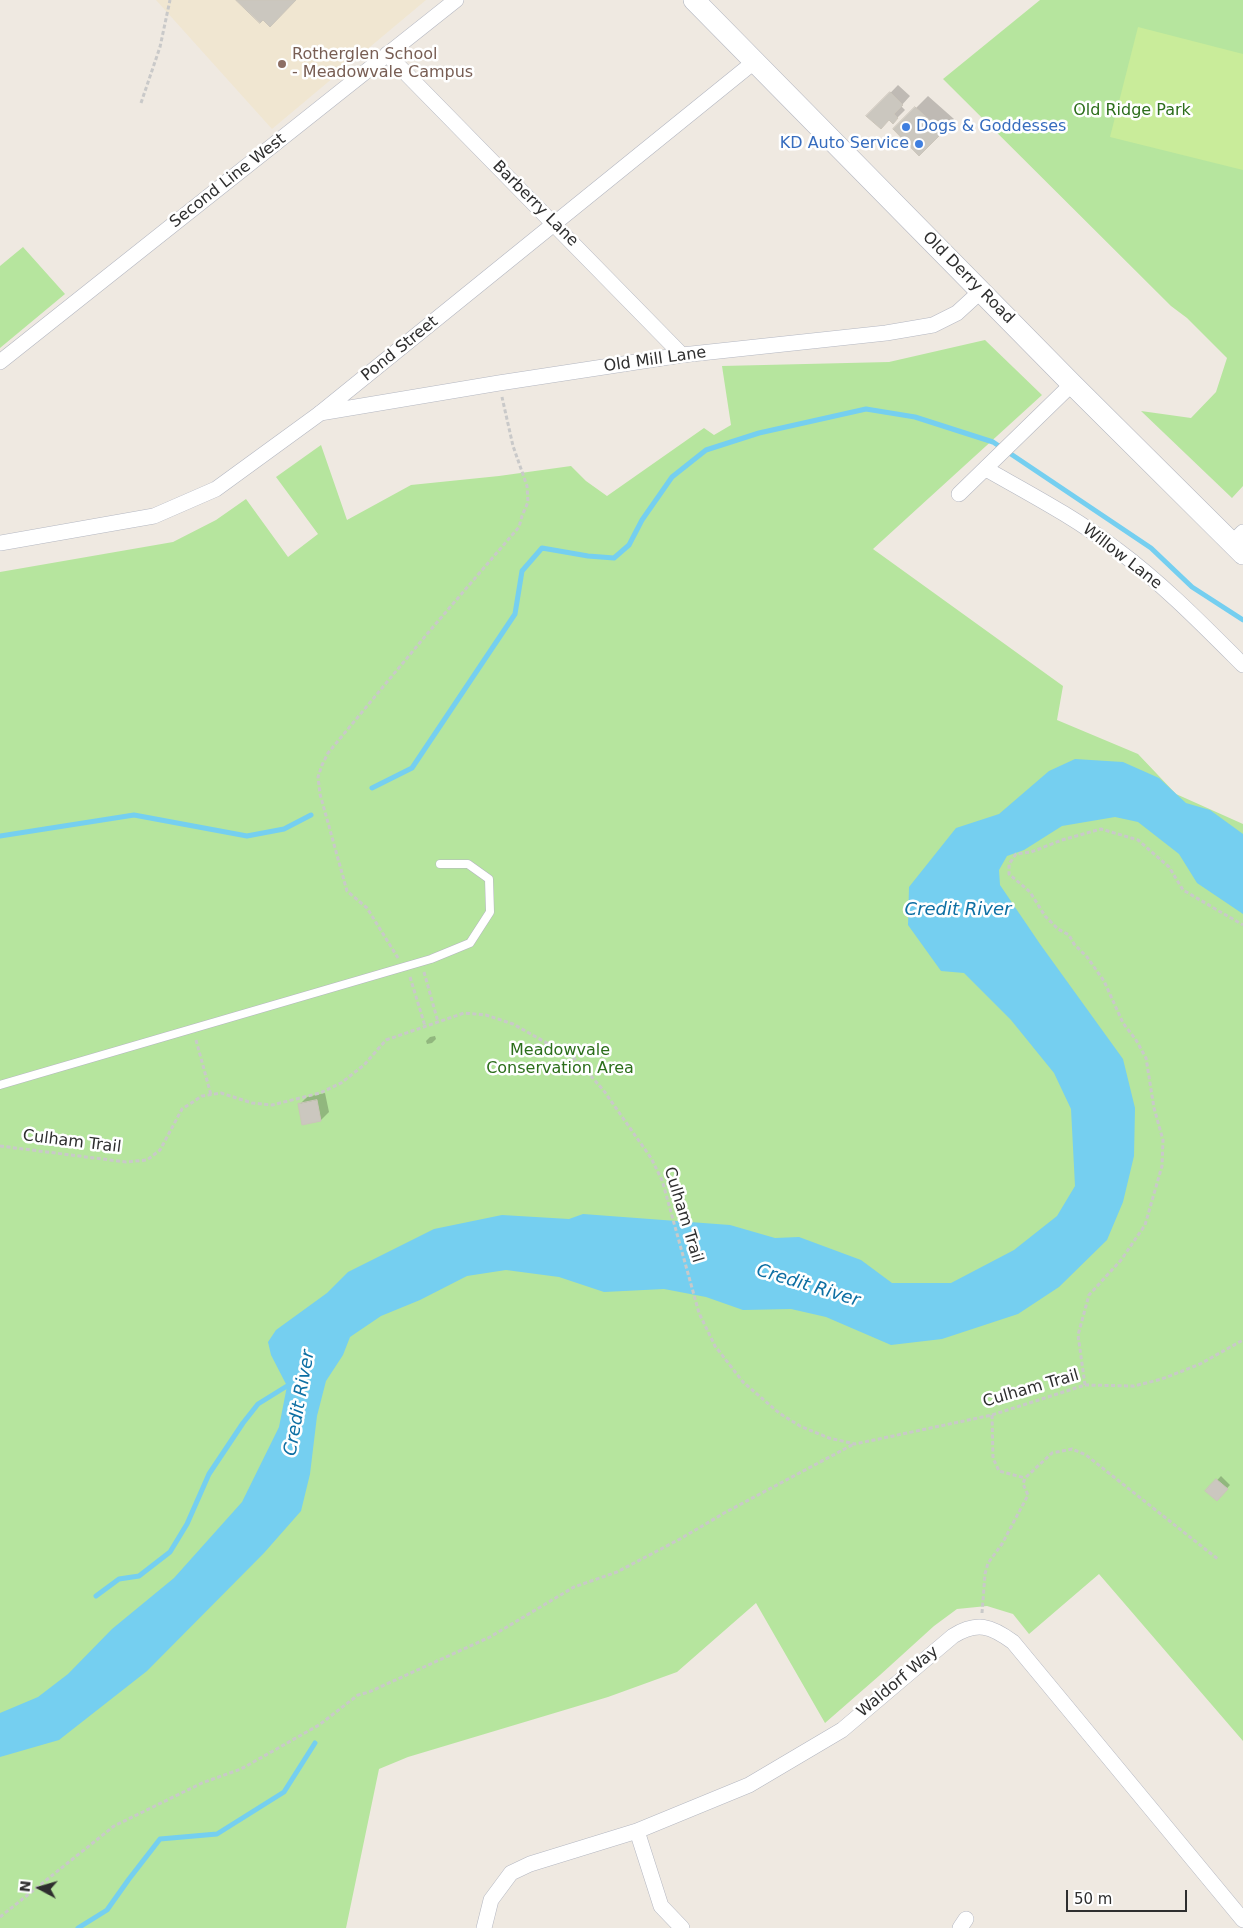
<!DOCTYPE html>
<html>
<head>
<meta charset="utf-8">
<style>
  body { margin:0 }
  #map { position:relative; width:1243px; height:1928px; overflow:hidden; background:#efe9e1; font-family:"DejaVu Sans",sans-serif }
  canvas { display:block }
  .north { position:absolute; left:15px; top:1863px; width:50px; height:50px; -webkit-text-stroke:4px #fff; paint-order:stroke; rotate:276deg; font-size:14px; font-weight:700; line-height:20px; text-align:center; color:#2e2e2e }
  .north::after { content:''; display:block; margin:auto; width:18px; height:22px; background:#2e2e2e; clip-path:polygon(50% 0,100% 100%,50% 72%,0 100%) }
  .scale { position:absolute; left:1066px; top:1890px; width:121px; height:22px; box-sizing:border-box; border:2px solid #2e2e2e; border-top:0; padding-left:6px; font-size:15px; line-height:18px; white-space:nowrap; color:#2e2e2e; -webkit-text-stroke:4px #fff; paint-order:stroke }
</style>
</head>
<body>
<div id="map">
<canvas width="1243" height="1928"></canvas>
<div class="north">N</div>
<div class="scale">50 m</div>
</div>
<script>
const context = document.querySelector('canvas').getContext('2d');
context.lineJoin = 'round';
function fillPath(path, color) { context.fillStyle = color; context.fill(path, 'evenodd'); }
function stroke(path, color, width, dash) { context.strokeStyle = color; context.lineWidth = width; context.lineCap = dash ? 'butt' : 'round'; context.setLineDash(dash || []); context.stroke(path); }
function label(font, color, halo, rows, align = 'center') {
  context.font = font + ' "DejaVu Sans",sans-serif'; context.lineWidth = 5; context.setLineDash([]); context.textBaseline = 'middle'; context.strokeStyle = halo; context.fillStyle = color; for (const [text, x, y, turn = 0] of rows) {
    context.save(); context.translate(x, y); context.rotate((+turn || 0) * Math.PI / 180); context.textAlign = isNaN(turn) ? turn : align; if (halo) context.strokeText(text, 0, 0); context.fillText(text, 0, 0); context.restore();
  }
}
fillPath(new Path2D(`
  M156 0H426L272 129Z`), '#f0e6d1');
fillPath(new Path2D(`
  M1040 0H1243V486L1232 498 1141 411 1191 418 1216 392 1227 358 1187 318 1171 306 943 79Z
  M23 247 65 294 0 348V266Z
  M985 340 1042 395 873 549 1063 686 1057 720 1138 754 1176 794 1243 824V1741L1099 1574 1029 1634 1013 1614 987 1606 957 1609 934 1626 880 1675 825 1723 756 1603 677 1672 608 1697 408 1757 379 1769 346 1928H0V572L173 542 216 520 246 499 288 557 318 534 276 477 321 445 347 520 411 485 499 476 571 466 586 481 607 496 704 428 714 435 731 425 722 366 889 362Z`), '#b6e59e');
fillPath(new Path2D(`
  M1138 27 1243 54V170L1110 137Z`), '#c9ec9a');
fillPath(new Path2D(`
  M1075 759 1123 762 1159 778 1186 803 1210 810 1243 834V914L1197 883 1179 854 1138 822 1115 817 1062 826 1024 850 1007 856 999 870 1000 885 1040 944 1123 1059 1135 1108 1134 1156 1123 1202 1107 1240 1059 1287 1018 1314 942 1339 891 1345 826 1317 791 1309 743 1310 706 1297 664 1289 604 1292 559 1277 506 1270 467 1276 420 1300 381 1316 350 1337 343 1355 326 1381 317 1416 310 1474 301 1511 264 1553 147 1671 59 1740 0 1757V1713L38 1697 68 1674 112 1629 174 1578 242 1502 279 1427 287 1386 271 1355 268 1342 276 1330 327 1293 348 1272 434 1229 502 1215 569 1219 583 1214 730 1225 775 1238 799 1237 861 1260 892 1283H951L1014 1250 1057 1216 1075 1186 1071 1109 1054 1073 1011 1020 964 973 941 971 908 925 909 887 956 828 999 814 1049 771Z`), '#75cff0');
fillPath(new Path2D(`
  M898 85 910 96 901 106 905 110 893 122 890 119 868 116Z
  M928 96 954 119 919 154 895 129Z
  M435 1036 436 1039 432 1043 427 1044 426 1041 430 1037Z
  M325 1093 329 1112 321 1120 303 1124 299 1105 307 1097Z
  M1221 1476 1230 1485 1217 1499 1207 1491Z`), '#0003');
stroke(new Path2D(`
  M372 788 412 768 515 614 522 571 542 548 588 556 614 558 629 545 642 520 672 477 706 450 759 433 866 409 915 417 993 442 1151 548 1192 587 1243 620
  M0 836 134 815 247 836 284 829 311 815
  M96 1596 119 1579 139 1576 170 1552 187 1524 209 1474 243 1423 258 1404 287 1386
  M78 1928 107 1910 129 1879 160 1839 217 1834 284 1792 315 1743`), '#75cff0', 5);
const building = new Path2D(`
  M236 0H296L270 27 263 20 260 23Z
  M890 92 903 105 894 114 898 118 893 124 889 120 881 129 866 116Z
  M915 107 943 132 919 156 893 129Z
  M317 1100 321 1121 302 1125 298 1104Z
  M1216 1479 1228 1489 1217 1501 1205 1491Z`);
fillPath(building, '#cbc7bf');
stroke(building, '#cbc5ba', 1);
const lane = new Path2D(`
  M0 1085 431 959 470 943 490 912 489 879 468 864H440`);
const street = new Path2D(`
  M387 54 682 355
  M0 362 456 0
  M320 413 499 383 682 355 886 333 933 325 957 313 981 291
  M986 469C1030 494 1076 518 1116 549 1162 583 1203 625 1243 665
  M959 494 1072 384
  M0 543 154 516 216 489 319 414 754 62
  M1232 543 1243 532
  M637 1831 661 1906 682 1928
  M484 1928 491 1900 511 1873 530 1864 637 1831 749 1785 842 1730 953 1636C977 1621 991 1626 1013 1642L1243 1920
  M960 1928 966 1919`);
const secondary = new Path2D(`
  M694 0 1072 384 1243 554`);
stroke(lane, '#b4b7c1', 9);
stroke(street, '#b4b7c1', 16);
stroke(secondary, '#b4b7c1', 22);
stroke(new Path2D(`
  M141 103 160 47 170 0
  M398 958 367 908 347 891 320 794 318 777 322 765 328 753 427 634 519 527 522 516 528 502 527 486 513 446 502 397
  M424 972 438 1022
  M410 977 425 1026
  M196 1040 211 1095
  M0 1146 126 1162 147 1160 160 1150 182 1109 202 1096 221 1093 252 1103 272 1105 320 1093 341 1083 364 1065 386 1040 464 1013 486 1015 513 1024 577 1060 604 1091 651 1158 662 1180 699 1313 715 1346 743 1382 779 1413 800 1426 829 1438 855 1444 992 1415 1085 1385 1134 1386 1162 1379 1200 1364 1243 1340
  M1085 1385 1078 1335 1089 1295 1121 1260 1145 1225 1162 1166 1163 1140 1154 1108 1146 1058 1136 1040 1123 1023 1104 981 1087 957 1074 944 1069 935 1058 929 1045 916 1030 892 1009 874V864L1016 854 1031 852 1062 840 1101 829 1138 840 1169 867 1183 890 1243 925
  M992 1415 993 1458 999 1471 1025 1478
  M982 1613 985 1574 988 1563 1002 1544 1028 1495 1023 1484 1025 1478 1052 1453 1072 1449 1086 1455 1219 1560
  M0 1917 114 1826 202 1783 241 1769 319 1725 358 1695 369 1692 490 1637 574 1587 617 1572 680 1539 726 1512 854 1444`), '#c9c9c9', 3, [4, 2.5]);
stroke(lane, '#fff', 8);
stroke(street, '#fff', 15);
stroke(secondary, '#fff', 21);
for (const [x, y, r, color] of [
  [282,64,5,"#8d6e63"],
  [906,127,5,"#3f7fe0"],
  [919,144,5,"#3f7fe0"]
]) { const dot = new Path2D(); dot.arc(x, y, r, 0, 2 * Math.PI); context.fillStyle = color; context.fill(dot); stroke(dot, '#fff', 2); }
label('16px', '#785e54', '#fff', [
  ["Rotherglen School",292,55],
  ["- Meadowvale Campus",292,73]
], 'left');
label('16px', '#2c6e1b', '#fff', [
  ["Old Ridge Park",1132,111],
  ["Meadowvale",560,1051],
  ["Conservation Area",560,1069]
]);
label('16px', '#366cbe', '#fff', [
  ["Dogs & Goddesses",916,127],
  ["KD Auto Service",909,144,"right"]
], 'left');
label('16px', '#2e2e2e', '#fff', [
  ["Second Line West",228,181,-38],
  ["Barberry Lane",535,204,45],
  ["Old Derry Road",968,278,45],
  ["Pond Street",400,349,-39],
  ["Old Mill Lane",655,360,-8],
  ["Willow Lane",1122,557,38],
  ["Culham Trail",72,1142,7],
  ["Culham Trail",683,1215,73],
  ["Culham Trail",1031,1389,-16],
  ["Waldorf Way",898,1682,-40]
]);
label('italic 18px', '#0d6fa3', '#fff', [
  ["Credit River",958,910],
  ["Credit River",808,1286,17],
  ["Credit River",300,1403,-80]
]);
</script>
</body>
</html>
